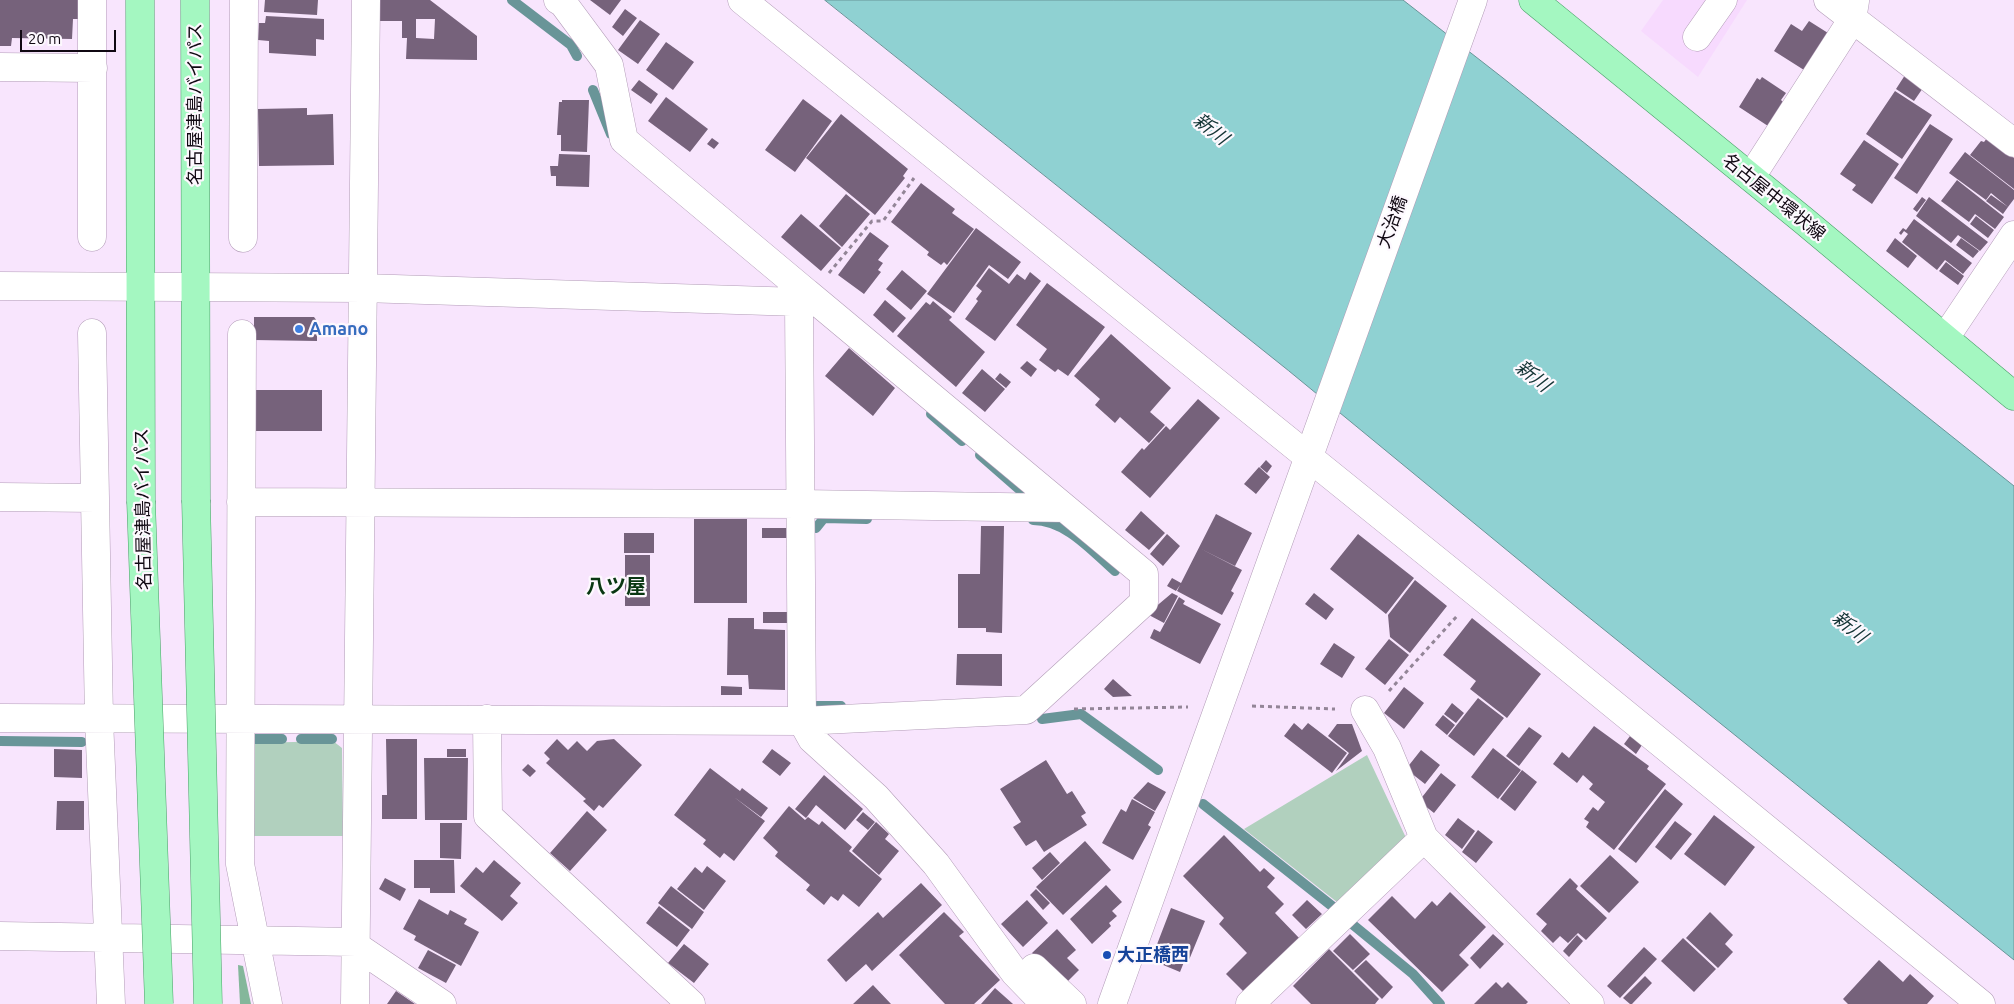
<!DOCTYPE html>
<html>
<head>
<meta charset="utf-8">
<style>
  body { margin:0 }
  #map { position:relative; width:2014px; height:1004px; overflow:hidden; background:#f8e5fd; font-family:Ubuntu,sans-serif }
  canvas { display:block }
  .scale { position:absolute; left:20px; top:30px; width:96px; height:22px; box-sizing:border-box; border:2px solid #100812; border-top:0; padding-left:6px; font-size:15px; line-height:18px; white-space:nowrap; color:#100812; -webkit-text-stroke:4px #fdf8fe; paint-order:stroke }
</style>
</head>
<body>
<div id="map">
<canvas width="2014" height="1004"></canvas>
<div class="scale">20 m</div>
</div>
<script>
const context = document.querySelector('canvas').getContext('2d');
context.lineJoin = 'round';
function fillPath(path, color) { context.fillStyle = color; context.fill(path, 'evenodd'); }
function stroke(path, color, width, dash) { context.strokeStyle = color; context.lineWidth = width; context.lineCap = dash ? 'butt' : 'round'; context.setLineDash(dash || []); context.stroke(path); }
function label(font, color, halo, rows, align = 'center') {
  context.font = font + ' Ubuntu,"Noto Sans JP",sans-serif'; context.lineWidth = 4.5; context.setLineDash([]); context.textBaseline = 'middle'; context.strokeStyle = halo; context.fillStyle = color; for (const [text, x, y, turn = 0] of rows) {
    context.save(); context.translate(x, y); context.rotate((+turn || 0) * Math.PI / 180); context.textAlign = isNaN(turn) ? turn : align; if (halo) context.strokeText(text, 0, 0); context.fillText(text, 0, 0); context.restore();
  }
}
fillPath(new Path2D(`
  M1663 0H1747L1698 77 1641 31Z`), '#f7dafe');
fillPath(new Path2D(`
  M333 741 342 748 343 836H253L254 743Z
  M1367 755 1408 842 1342 906 1244 829Z`), '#b1d0be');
fillPath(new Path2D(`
  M238 965 243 966 251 1004H240Z`), '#84b79b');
const water = new Path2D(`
  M825 0H1403L1503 78 2014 486V960L1576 607 1289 371Z`);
fillPath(water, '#8fd1d2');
stroke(water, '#699598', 1);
stroke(new Path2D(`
  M512 0 571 45 577 56
  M593 90 611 134
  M931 414 962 441
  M980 455 1020 490
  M1033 520C1066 520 1092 551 1115 571
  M816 528 824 518 867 519
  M817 706H841
  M1042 719 1081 714 1158 770
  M255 739H282
  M301 739H332
  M0 741 82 742
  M1203 804 1337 910
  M1352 924 1413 974 1440 1004`), '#699598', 10);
fillPath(new Path2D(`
  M0 0H80V19H73L72 39 12 38 11 46H0Z
  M265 0H318L317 15 264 12Z
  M380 0H430L477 36V60L406 59 407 38H402V21H379ZM416 19H435L434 39 416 38Z
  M590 0H621L610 15Z
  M625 9 637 18 623 36 612 27Z
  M266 16 324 19V40L316 39V56L269 53V41L258 40 259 23H265Z
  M640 20 660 34 638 64 618 50Z
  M1809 21 1828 33 1804 70 1774 51 1791 24 1802 31Z
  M666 42 694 62 673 90 646 70Z
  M1907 72 1925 85 1914 101 1896 89Z
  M1762 77 1786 93 1781 100 1783 102 1768 126 1739 107 1757 78 1760 80Z
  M639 80 658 94 651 104 631 90Z
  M1895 91 1932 115 1902 159 1866 134Z
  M666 97 708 129 690 152 648 121Z
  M803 99 832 121 795 172 765 150Z
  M562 100H589L587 152 561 151V135H557L559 102H562Z
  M307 108V115L333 114 334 165 259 166 258 109Z
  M841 114 908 169 903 176 905 178 875 215 806 158Z
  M1930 124 1953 139 1917 194 1894 178Z
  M712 138 719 143 714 149 707 144Z
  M1987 138 2014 158V189L1970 155 1981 141 1984 142Z
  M1864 140 1899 164 1872 204 1852 190 1856 185 1840 174Z
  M1965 152 2014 190V199L2008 207 1991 193 1986 200 1949 173Z
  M559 154 590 155 589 187 556 186V176H551L550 166H558Z
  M1957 180 2004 217 1995 229 1975 214 1969 222 1941 201Z
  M921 183 955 209 952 213 974 229 947 265 944 262 941 265 927 255 929 252 891 222Z
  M846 194 870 214 842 247 819 226Z
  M1991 195 2008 207 2003 214 1986 201Z
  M1922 197 1926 200 1917 212 1913 209Z
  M1929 197 1988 242 1980 251 1958 235 1951 243 1916 216Z
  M801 214 841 248 821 271 781 237Z
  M1976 216 1994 230 1988 238 1970 224Z
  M1914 219 1972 263 1963 274 1945 260 1937 270 1902 242 1908 234 1904 231 1901 235 1899 233 1903 228 1906 230Z
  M976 228 1021 262 1008 279 989 265 954 313 927 294Z
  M870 232 889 246 878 260 883 263 878 270 881 272 864 294 838 275Z
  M1895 238 1917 256 1908 268 1886 251Z
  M1961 238 1979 251 1973 258 1956 245Z
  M1946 262 1964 276 1958 285 1939 271Z
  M989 268 1009 284 1017 274 1025 280 1030 272 1041 281 995 341 965 319 978 301 976 299 982 291 976 286Z
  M902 270 927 291 911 310 886 289Z
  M1047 283 1105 327 1068 376 1058 369 1055 372 1039 360 1047 349 1016 325Z
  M885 300 906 318 893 333 873 315Z
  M933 301 952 317 949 320 985 352 956 387 897 336 926 302 930 305Z
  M254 317H314L320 325V336H317V341L254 340Z
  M1111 334 1171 388 1150 412 1165 425 1149 443 1120 417 1115 423 1095 405 1100 399 1074 376Z
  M849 348 895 388 873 416 825 376Z
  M1027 361 1037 369 1031 377 1020 368Z
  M982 369 1005 389 985 412 962 393Z
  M1000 373 1011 382 1006 388 995 379Z
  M253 390H322V431H253Z
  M1198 399 1220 418 1150 498 1121 472 1142 448 1144 450 1166 426 1170 430Z
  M1266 460 1272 466 1267 473 1260 467Z
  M1259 467 1270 477 1256 494 1244 484Z
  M1141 511 1165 533 1149 550 1125 530Z
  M1216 514 1252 533 1235 566 1201 549 1242 570 1231 591 1234 593 1222 615 1177 591 1180 585 1176 591 1167 586 1172 578 1181 583Z
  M694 519H747V603H694Z
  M981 526H1004L1002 633 986 632V628H958V574H980Z
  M762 528H787V538H762Z
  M624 533H654V553H624Z
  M1167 534 1180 546 1163 566 1150 554Z
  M1358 534 1414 578 1386 614 1330 569Z
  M625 555H650V606H625Z
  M1415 580 1447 606 1410 653 1390 637 1388 615Z
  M1172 593 1178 596 1164 623 1147 614Z
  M1314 593 1334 609 1326 620 1305 604Z
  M1179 597 1185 601 1183 604 1221 624 1200 664 1150 638 1154 629 1160 632Z
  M763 612H787V623H763Z
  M728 618H754V629L785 630V690L749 689 748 675H727Z
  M1472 618 1541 674 1507 718 1470 689 1476 681 1443 655Z
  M1389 639 1409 655 1385 685 1365 669Z
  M1334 643 1355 657 1342 678 1320 664Z
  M957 654H1002V686L956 685Z
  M1113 679 1132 696 1113 697 1104 689Z
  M721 686 742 687V695H721Z
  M1404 687 1424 703 1404 729 1384 713Z
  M1478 698 1504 718 1474 756 1448 736Z
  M1452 703 1464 713 1456 723 1444 714Z
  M1443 715 1455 725 1447 735 1435 725Z
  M1294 723 1302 730 1308 723 1347 753 1332 773 1284 736Z
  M1337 724H1352L1362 751 1336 771 1349 753 1328 736Z
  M1594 726 1649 766 1647 769 1666 784 1614 850 1586 827 1589 822 1584 819 1593 807 1598 811 1605 802 1589 789 1593 784 1583 775 1577 783 1553 764 1562 752 1569 758Z
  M1529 727 1542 736 1519 766 1506 756Z
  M1630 736 1642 745 1636 754 1624 744Z
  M386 739H417V819H382V795H387Z
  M557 739 568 750 577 741 587 751 597 741 605 749 597 741 614 739 642 765 603 808 599 805 594 811 583 801 586 799 546 763 550 759 544 753Z
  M1493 748 1521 770 1498 799 1471 777Z
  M54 749 82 750V778L54 777Z
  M447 749H466V757H447Z
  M772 749 791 763 780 776 762 762Z
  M1421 750 1440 765 1425 784 1406 769Z
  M424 758H468L467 820H425Z
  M1046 760 1067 794 1072 791 1086 813 1081 816 1087 825 1044 852 1036 840 1026 846 1013 827 1021 822 1000 789Z
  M528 764 536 771 530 777 522 770Z
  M710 768 740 791 742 788 768 808 761 817 734 797 765 821 734 861 724 853 720 858 703 844 706 840 674 815Z
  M1522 770 1537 782 1515 811 1500 799Z
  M1441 773 1456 785 1434 813 1419 801Z
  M824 775 863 809 845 830 816 805 806 818 795 809Z
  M1148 782 1166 792 1155 811 1133 798Z
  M1665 789 1683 804 1636 863 1618 849Z
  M1132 799 1155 812 1148 825 1151 827 1133 860 1102 843 1121 809 1126 812Z
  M57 801H84V830H56Z
  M789 806 805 820 808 817 819 825 822 821 852 847 849 851 882 879 859 907 843 894 838 901 831 896 824 905 806 890 810 885 775 856 778 852 763 838Z
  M587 811 607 830 570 871 550 853Z
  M863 812 875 822 868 830 856 820Z
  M1714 815 1755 847 1725 886 1684 854Z
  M1458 818 1475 831 1462 849 1445 835Z
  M1675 821 1692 834 1671 860 1655 847Z
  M876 822 889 834 885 839 899 851 879 875 852 851Z
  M440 823H462L461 859 440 858Z
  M1478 830 1493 842 1476 863 1462 852Z
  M1224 835 1260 872 1264 868 1275 878 1267 887 1284 904 1275 913 1301 940 1247 995 1226 974 1247 953 1219 924 1224 918 1183 876Z
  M1085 841 1111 870 1063 915 1036 887Z
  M1050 852 1060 863 1042 880 1032 868Z
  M1610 855 1639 882 1609 913 1580 886Z
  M414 860H454L455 893H430V888H414Z
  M494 860 521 883 510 896 518 903 502 921 460 886 476 867 483 873Z
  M707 866 726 881 704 910 677 889 695 867 702 873Z
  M385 878 406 889 400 901 379 889Z
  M1570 878 1578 886 1576 889 1607 918 1586 940 1578 933 1568 943 1560 936 1553 943 1541 931 1547 924 1536 914Z
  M921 883 942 905 872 971 866 964 846 982 827 960 878 912 883 918Z
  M1106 885 1122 902 1112 911 1117 916 1109 923 1111 926 1092 944 1070 919Z
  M671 886 704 912 692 929 658 903Z
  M1036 889 1050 903 1043 910 1030 895Z
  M1450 892 1486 927 1459 955 1469 965 1442 992 1368 920 1392 896 1415 919 1432 901 1437 906Z
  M419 899 448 915 450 910 467 919 464 924 479 932 461 966 414 940 416 936 403 929Z
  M1027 900 1048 923 1023 947 1001 924Z
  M1307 900 1322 914 1306 929 1292 915Z
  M659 906 690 930 677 947 646 923Z
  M1171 908 1205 921 1189 960 1156 947Z
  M944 912 964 932 959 936 1000 980 974 1004H945L899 955Z
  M1710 912 1733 935 1725 944 1733 952 1718 968 1686 938Z
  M1057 929 1076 950 1067 958 1079 970 1063 986 1032 953Z
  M1350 934 1370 954 1353 970 1333 951Z
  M1493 934 1504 944 1480 969 1470 958Z
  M1577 935 1583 941 1569 957 1563 951Z
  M1683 938 1716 969 1694 992 1661 961Z
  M684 944 709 964 694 983 668 963Z
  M1644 947 1657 959 1620 998 1607 986Z
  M1329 949 1379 999 1375 1004H1311L1293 986Z
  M428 950 456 965 446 983 418 968Z
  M1159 953 1184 962 1180 972 1156 962Z
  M1366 960 1393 987 1382 999 1354 971Z
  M1879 960 1903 982 1910 974 1934 996 1927 1004H1848L1843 999Z
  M1645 976 1652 983 1632 1004H1630L1623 998Z
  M1496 982 1502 988 1508 982 1528 1002 1526 1004H1474Z
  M873 985 891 1004H853Z
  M995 988 1013 1004H981Z
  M396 991 415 1004H387Z`), '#76627b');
const minor = new Path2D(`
  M558 0 563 3 609 65 624 140 807 293 799 302 802 721 812 739 876 797 936 864 1015 973 1045 1004
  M742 0 1477 593 1981 1004
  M1828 0 2014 143
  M1697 37 1723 0
  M0 67 93 68
  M1751 177 1852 20 1855 1
  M92 237V0
  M243 238 244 0
  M0 286 363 288 799 302
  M92 333 99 719 111 1004
  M242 334 240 864 268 1004
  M1945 338 2014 235
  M0 497 95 498
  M241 502 801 504 1065 508
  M1365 710 1387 748 1424 838 1590 1004
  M0 718 802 721 1026 710 1144 602V574L807 293
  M487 719 488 816 691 1004
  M0 936 356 942
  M356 946 442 1004
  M1034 968 1072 1004
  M355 1004 366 0
  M1112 1004 1473 0
  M1250 1004 1424 838`);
const major = new Path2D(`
  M140 0 141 501
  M195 0 196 500
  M1533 0 1803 220 2014 396`);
stroke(minor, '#b29cb7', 29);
stroke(major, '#499f68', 29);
stroke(new Path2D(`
  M829 273 872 221H883L914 178
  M1389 691 1457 616
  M1252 706 1335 709
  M1074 709 1188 707`), '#938597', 3, [4, 4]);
stroke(minor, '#fff', 28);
stroke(major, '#a4f7c1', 28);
const majorBridge = new Path2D(`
  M196 500 208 1004
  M141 501 159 1004`);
stroke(majorBridge, '#499f68', 29, []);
stroke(majorBridge, '#a4f7c1', 28);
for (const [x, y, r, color] of [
  [299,329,5,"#3f7fe0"],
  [1107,955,5,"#1a4fb4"]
]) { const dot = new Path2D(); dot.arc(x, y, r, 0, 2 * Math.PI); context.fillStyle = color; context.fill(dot); stroke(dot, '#fdf8fe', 2); }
label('18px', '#100812', '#fdf8fe', [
  ["名古屋津島バイパス",195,104,-90],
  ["名古屋中環状線",1774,197,39],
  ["大治橋",1392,222,-70],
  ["名古屋津島バイパス",143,509,-91]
]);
label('bold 18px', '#366cbe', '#fdf8fe', [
  ["Amano",309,329]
], 'left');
label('bold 18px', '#164399', '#fdf8fe', [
  ["大正橋西",1117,955]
], 'left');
label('italic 19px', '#133435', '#fdf8fe', [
  ["新川",1211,129,38],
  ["新川",1533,376,38],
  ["新川",1850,627,39]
]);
label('bold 20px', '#093712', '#fdf8fe', [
  ["八ツ屋",616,586]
]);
</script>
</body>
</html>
